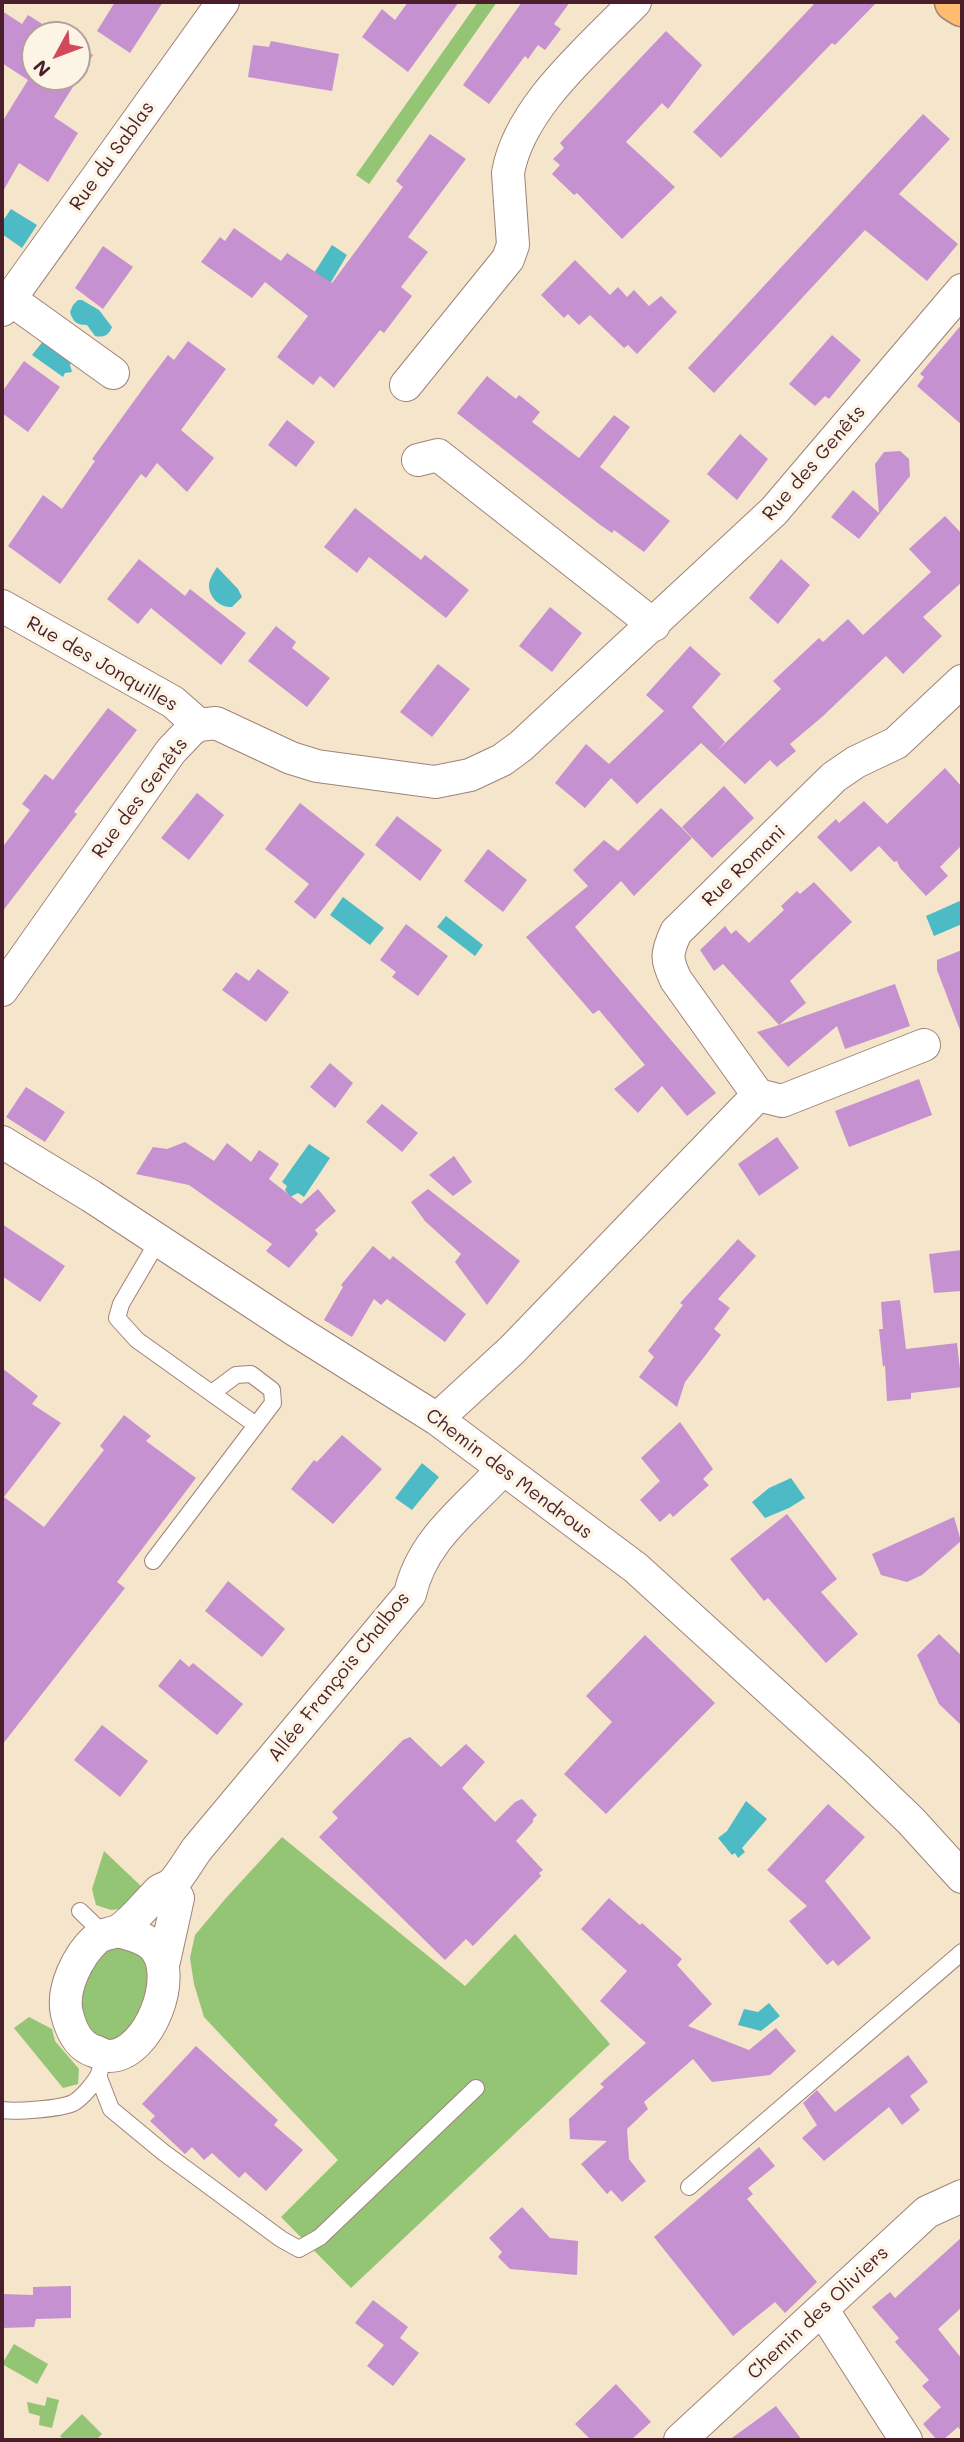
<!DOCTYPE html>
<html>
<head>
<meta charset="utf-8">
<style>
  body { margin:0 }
  #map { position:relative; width:964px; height:2442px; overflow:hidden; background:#f5e5ca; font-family:Mali,sans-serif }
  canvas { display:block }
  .frame { position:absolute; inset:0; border:4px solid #4a1f2b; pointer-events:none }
  .north { position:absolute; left:21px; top:21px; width:70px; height:70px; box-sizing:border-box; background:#fcf5e5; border:2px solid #b59f9b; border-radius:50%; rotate:229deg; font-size:19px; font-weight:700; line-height:28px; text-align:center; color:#4a1f2b }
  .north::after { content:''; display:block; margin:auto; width:24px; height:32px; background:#d1495b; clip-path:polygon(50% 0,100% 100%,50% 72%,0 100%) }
</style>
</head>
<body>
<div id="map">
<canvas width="964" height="2442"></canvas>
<div class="frame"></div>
<div class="north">N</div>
</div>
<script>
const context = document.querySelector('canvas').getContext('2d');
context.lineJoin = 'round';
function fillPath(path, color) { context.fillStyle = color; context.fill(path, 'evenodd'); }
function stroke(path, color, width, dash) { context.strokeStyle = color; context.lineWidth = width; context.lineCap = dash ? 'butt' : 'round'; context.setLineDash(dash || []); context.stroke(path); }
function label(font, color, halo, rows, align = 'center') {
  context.font = font + ' Mali,sans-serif'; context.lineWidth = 7; context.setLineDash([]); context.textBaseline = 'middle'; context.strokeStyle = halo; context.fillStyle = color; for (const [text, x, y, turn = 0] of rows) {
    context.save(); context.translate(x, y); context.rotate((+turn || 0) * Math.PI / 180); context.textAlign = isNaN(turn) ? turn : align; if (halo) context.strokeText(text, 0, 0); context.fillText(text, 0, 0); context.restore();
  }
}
fillPath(new Path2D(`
  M478 2H497L369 184 356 175Z
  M282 1837 465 1986 515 1934 610 2044 351 2288 281 2217 338 2160 204 2017 194 1984 190 1958 195 1935 226 1898Z
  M104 1851 142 1887 128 1908 111 1910 96 1905 92 1889Z
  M110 1946C139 1948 149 1956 147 1986 147 1996 145 2009 139 2017 131 2030 119 2038 107 2046L77 2019 82 1966Z
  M29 2017 52 2029 55 2041 79 2069 78 2084 63 2088 14 2028Z
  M14 2344 48 2364 37 2384 2 2364Z
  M47 2397 59 2400 52 2428 39 2425 40 2416 29 2413 27 2402 45 2406Z
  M82 2414 102 2434 96 2440H64L60 2436Z`), '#94c574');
fillPath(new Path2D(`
  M11 209 37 225 22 248 2 234V222Z
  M332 245 347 255 324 294 307 284Z
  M78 300H82L99 310 112 327C109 335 104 338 95 336L87 325C77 325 73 322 70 312L73 305Z
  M44 340 72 361 70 365 72 372 65 373 63 377 32 355Z
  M217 567 238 589 242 597 232 607C220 608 208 597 209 584 210 578 214 572 217 567Z
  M343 897 384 928 370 945 330 915Z
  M962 900V924L934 936 926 916Z
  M446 916 483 945 475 956 437 927Z
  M309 1144 330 1158 304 1197 298 1193 290 1197 285 1190 287 1186 282 1182Z
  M422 1463 439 1477 412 1510 395 1498Z
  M791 1478 805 1498 789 1508 765 1518 752 1502 769 1488Z
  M746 1801 767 1819 742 1848 745 1852 738 1858 735 1853 732 1855 718 1838 727 1831Z
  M769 2003 780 2016 761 2031 738 2025 744 2009 758 2012Z`), '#4dbbc5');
fillPath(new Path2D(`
  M115 2H163L130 53 97 31Z
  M408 2H459L408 72 362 37 382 9 395 20Z
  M522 2H570L554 24 561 29 545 50 538 45 528 59 525 56 489 104 463 85Z
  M816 2H877L835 45 832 43 721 158 693 132Z
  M2 11 22 24 28 15 60 35H35V77H77V46L93 55 54 117 78 133 48 182 19 163 2 193V122L28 80 2 63Z
  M666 31 702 65 668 109 662 103 626 142 675 187 622 239 577 193 574 195 552 174 560 165 553 159 564 148 560 143Z
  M271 41 339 54 332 91 248 77 253 45 269 47Z
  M923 114 950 139 899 194 958 244 927 281 865 230 714 393 688 368Z
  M430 134 466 159 408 237 428 252 401 287 412 296 384 333 380 330 334 388 320 376 313 385 277 357 308 316 265 282 252 298 201 262 220 237 225 241 234 228 281 261 287 253 332 283 403 187 396 181Z
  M103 246 133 267 103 309 75 288Z
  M575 260 610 295 618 287 627 297 634 290 649 306 661 296 677 312 637 354 628 345 624 348 590 315 579 325 568 314 564 318 541 295Z
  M962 324V425L917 386 924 377 920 374Z
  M832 335 861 360 829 399 825 396 815 406 789 384Z
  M188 341 226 369 181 430 214 458 187 492 157 463 146 478 141 474 60 584 8 546 43 495 62 509 95 461 92 459 147 383 168 355 174 360Z
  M24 361 60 387 28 432 2 413V392Z
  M487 376 516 399 519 395 540 412 532 422 579 458 614 415 630 427 600 467 670 521 644 552 614 530 612 533 599 524 457 413Z
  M287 420 315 442 296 467 268 445Z
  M740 434 768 459 737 500 707 474Z
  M900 451 909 459 910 476 859 539 831 517 853 490 879 513 875 464 884 452Z
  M355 508 421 560 425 555 469 590 446 618 369 557 357 573 324 547Z
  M945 516 962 534V582L923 617 942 636 903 674 886 656 822 717 790 744 796 751 777 767 770 760 745 784 701 743 637 804 611 778 585 808 555 783 586 744 609 764 664 711 646 695 690 646 721 674 692 707 725 742 717 751 781 689 773 681 819 638 823 642 848 619 863 635 931 572 909 549Z
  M139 559 185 596 190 589 246 633 221 665 151 608 138 624 107 599Z
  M781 559 810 585 778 624 749 598Z
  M550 607 582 633 552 672 519 646Z
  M276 626 296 642 292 648 330 678 307 707 248 661Z
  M438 664 470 689 432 737 400 712Z
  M108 708 137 730 74 812 77 814 2 912V848L30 810 22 804 45 774 53 780Z
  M945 768 962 787V845L940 867 948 876 926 896 900 868 897 861 894 862 879 846 851 872 817 837 836 819 839 823 864 801 887 824Z
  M724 786 754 818 712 858 682 827Z
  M197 793 224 815 189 860 161 838Z
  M300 803 365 854 315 919 294 902 309 884 265 849Z
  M661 808 692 838 634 896 621 881 575 927 716 1093 687 1116 662 1086 638 1113 614 1089 645 1065 599 1010 593 1014 526 937 588 886 573 870 604 840 618 851Z
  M397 816 442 850 420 881 375 845Z
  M488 849 527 880 503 912 464 881Z
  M814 882 852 922 790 981 806 1003 779 1025 895 984 910 1026 845 1049 837 1026 788 1067 757 1032 779 1025 723 964 714 971 700 950 725 926 731 934 736 930 749 943 784 910 781 906 797 891 800 894Z
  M406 924 448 956 418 996 392 977 396 972 380 960Z
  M962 950V1029L960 1030 937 970V960Z
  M258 969 289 992 266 1022 222 990 236 972 249 981Z
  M330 1063 353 1083 335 1108 310 1087Z
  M919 1079 932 1115 849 1147 835 1111Z
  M26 1087 65 1112 45 1142 6 1117Z
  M382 1104 418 1133 402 1152 366 1122Z
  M777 1137 799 1168 759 1196 738 1164Z
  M185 1142 214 1161 227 1143 251 1162 259 1150 279 1164 269 1179 301 1204 318 1189 336 1211 315 1230 318 1234 289 1268 266 1251 272 1244 189 1185 136 1174 153 1147 167 1149Z
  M454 1156 472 1182 453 1196 429 1175Z
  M428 1189 520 1261 487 1305 455 1262 461 1254 425 1221 411 1202Z
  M2 1224 65 1266 40 1302 2 1276Z
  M738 1239 756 1256 718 1299 730 1308 714 1329 721 1335 685 1382 677 1407 639 1377 654 1357 648 1351 683 1305 680 1303Z
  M373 1246 390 1260 393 1256 466 1314 445 1342 387 1299 381 1305 374 1299 352 1337 324 1320 343 1287 341 1285Z
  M962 1250V1291L934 1293 929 1254Z
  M900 1300 906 1349 957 1343 962 1387 911 1393V1399L887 1401 885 1365 883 1367 879 1329H883L881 1302Z
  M2 1368 38 1396 32 1404 61 1423 4 1497 44 1527 104 1450 100 1446 124 1415 151 1436 146 1441 196 1478 117 1582 125 1588 2 1745Z
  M680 1422 713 1469 703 1479 709 1485 673 1517 670 1513 660 1522 640 1500 660 1481 641 1458Z
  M342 1435 382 1469 333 1524 291 1489 314 1460 317 1462Z
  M787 1514 837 1579 821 1592 858 1634 826 1663 768 1598 764 1601 730 1559Z
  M954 1517 961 1541 922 1575 907 1582 881 1575 872 1554Z
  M228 1581 285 1629 262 1657 205 1611Z
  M939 1634 962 1656V1726L939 1704 917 1655Z
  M645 1635 715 1703 606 1814 564 1774 612 1722 586 1696Z
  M180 1659 189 1667 193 1663 243 1704 217 1735 158 1686Z
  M102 1725 148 1761 120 1797 74 1760Z
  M410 1737 441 1767 466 1744 485 1762 462 1788 495 1822 515 1802 522 1799 537 1815 533 1819V1822L516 1841 543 1870 539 1873 541 1876 473 1946 466 1939 445 1960 319 1837 338 1818 332 1812 403 1740Z
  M828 1804 865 1837 825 1881 871 1938 838 1966 833 1960 827 1965 789 1921 807 1906 767 1870Z
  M609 1898 640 1925 642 1923 682 1959 677 1965 712 2004 688 2026 749 2050 776 2028 796 2051 770 2075 712 2082 693 2059 644 2102 648 2109 627 2129 629 2159 646 2181 622 2202 611 2190 607 2194 581 2164 607 2141 570 2139 569 2119 604 2087 600 2084 646 2043 600 2001 627 1971 581 1929Z
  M196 2046 278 2120 274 2125 303 2150 266 2191 245 2172 239 2178 212 2153 204 2160 192 2147 185 2154 150 2121 155 2116 142 2104Z
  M908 2055 928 2082 910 2096 920 2110 902 2125 889 2107 824 2161 802 2138 817 2125 803 2103 817 2090 835 2112Z
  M759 2147 775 2166 748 2188 753 2194 747 2199 817 2282 785 2313 775 2302 733 2336 654 2237Z
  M522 2207 550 2238 578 2241 577 2275 510 2269 498 2257 502 2252 489 2238Z
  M962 2237V2307L938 2329 962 2359V2432L958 2427 943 2440H937L923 2424 941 2407 922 2386 929 2380 895 2342 899 2338 872 2307 890 2292 895 2298Z
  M71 2286V2318L36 2319 34 2327 2 2328V2294L33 2295V2287Z
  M373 2300 408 2327 400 2338 419 2353 393 2386 367 2366 384 2345 355 2323Z
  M616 2384 651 2422 631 2440H591L575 2424Z
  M776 2406 802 2440H729Z`), '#c591d0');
const service = new Path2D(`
  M158 1241 121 1304 117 1318 137 1340 256 1425
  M153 1561 273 1403 272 1390 251 1374 236 1375 212 1393
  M80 1911 105 1935
  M99 2078 111 2109 163 2152 281 2239 299 2249 320 2237 476 2088
  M2 2110C16 2112 60 2109 73 2103 81 2099 99 2079 100 2070
  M689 2187 962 1952`);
const minor = new Path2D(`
  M10 299 113 373
  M2 310 223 2
  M406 385 508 259 513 245 508 173C519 107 591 48 635 2
  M418 460 438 455 654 625
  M2 606 173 702 199 725
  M2 990 171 751 191 730 199 725 216 723 291 758 317 766 435 782 470 775 502 760 521 746 774 511 962 290
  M758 1095 782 1101 924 1045
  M2 1142 91 1196 295 1330 437 1419 636 1568 857 1769 911 1821 962 1877
  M437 1419 512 1350 758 1095 676 980C666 959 666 954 676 932L834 777 856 762 896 743 962 681
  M119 1931C131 1935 144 1937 153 1946 181 1973 149 2056 109 2056 104 2056 98 2052 94 2051 78 2046 71 2030 67 2014 61 1989 78 1955 97 1938 104 1933 114 1934 121 1929 136 1918 146 1904 159 1891 163 1888 169 1887 172 1884 182 1874 189 1860 197 1849L410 1594C422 1539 468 1508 503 1469
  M164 1961 178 1898 171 1886
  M822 2309 906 2440
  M680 2440 927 2212 962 2196`);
const primary = new Path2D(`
  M954 2 962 7`);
stroke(service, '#a0827a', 18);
stroke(minor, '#a0827a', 34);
stroke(primary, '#a0827a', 41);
stroke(service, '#fff', 16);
stroke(minor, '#fff', 32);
stroke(primary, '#fdbc6f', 38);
label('19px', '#4a1f2b', '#fcf5e5', [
  ["Rue du Sablas",112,156,-54],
  ["Rue des Genêts",814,463,-49],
  ["Rue des Jonquilles",102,664,30],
  ["Rue des Genêts",140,798,-53],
  ["Rue Romani",744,866,-44],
  ["Chemin des Mendrous",509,1474,37],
  ["Allée François Chalbos",339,1677,-51],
  ["Chemin des Oliviers",818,2313,-43]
]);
</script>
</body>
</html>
